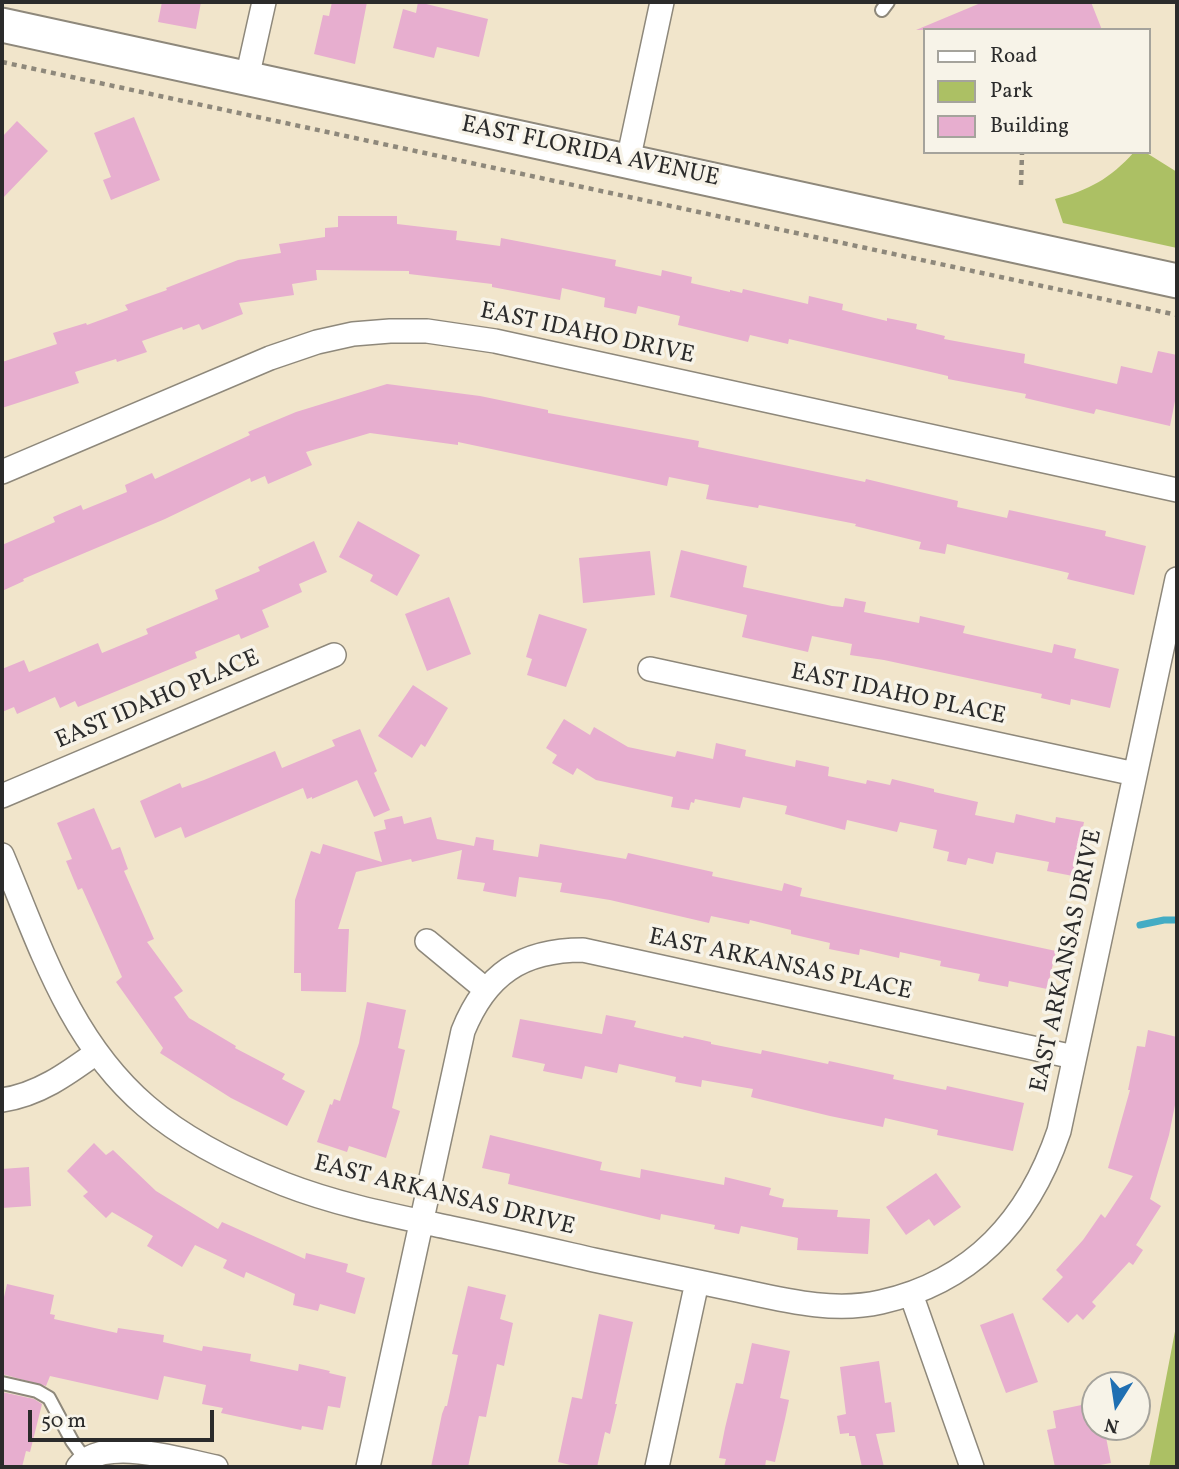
<!DOCTYPE html>
<html>
<head>
<meta charset="utf-8">
<style>
  body { margin:0 }
  #map { position:relative; width:1179px; height:1469px; overflow:hidden; background:#f1e5cb; font-family:Vollkorn,serif }
  canvas { display:block }
  .frame { position:absolute; inset:0; border:4px solid #2b2b2b; pointer-events:none }
  .legend { position:absolute; left:923px; top:28px; width:228px; height:126px; box-sizing:border-box; background:#f7f3e8; border:2px solid #a5a39c; margin:0; padding:9px 12px; list-style:none; font-size:21px; color:#2b2b2b }
  .legend li { display:flex; align-items:center; gap:14px; height:35px }
  .legend b { width:35px; border:2px solid #a5a39c }
  .north { position:absolute; left:1081px; top:1371px; width:70px; height:70px; box-sizing:border-box; background:#f7f3e8; border:2px solid #a5a39c; border-radius:50%; rotate:192deg; font-size:19px; font-weight:700; line-height:28px; text-align:center; color:#2b2b2b }
  .north::after { content:''; display:block; margin:auto; width:24px; height:32px; background:#1f6fb2; clip-path:polygon(50% 0,100% 100%,50% 72%,0 100%) }
  .scale { position:absolute; left:28px; top:1410px; width:186px; height:32px; box-sizing:border-box; border:4px solid #2b2b2b; border-top:0; padding-left:9px; font-size:21px; line-height:24px; white-space:nowrap; color:#2b2b2b; -webkit-text-stroke:5px #f7f3e8; paint-order:stroke }
</style>
</head>
<body>
<div id="map">
<canvas width="1179" height="1469"></canvas>
<div class="frame"></div>
<ul class="legend">
<li><b style="height:9px;background:#fff"></b>Road</li>
<li><b style="height:19px;background:#acc064"></b>Park</li>
<li><b style="height:19px;background:#e7aecf"></b>Building</li>
</ul>
<div class="north">N</div>
<div class="scale">50 m</div>
</div>
<script>
const context = document.querySelector('canvas').getContext('2d');
context.lineJoin = 'round';
function fillPath(path, color) { context.fillStyle = color; context.fill(path, 'evenodd'); }
function stroke(path, color, width, dash) { context.strokeStyle = color; context.lineWidth = width; context.lineCap = dash ? 'butt' : 'round'; context.setLineDash(dash || []); context.stroke(path); }
function label(font, color, halo, rows, align = 'center') {
  context.font = font + ' Vollkorn,serif'; context.lineWidth = 7; context.setLineDash([]); context.textBaseline = 'middle'; context.strokeStyle = halo; context.fillStyle = color; for (const [text, x, y, turn = 0] of rows) {
    context.save(); context.translate(x, y); context.rotate((+turn || 0) * Math.PI / 180); context.textAlign = isNaN(turn) ? turn : align; if (halo) context.strokeText(text, 0, 0); context.fillText(text, 0, 0); context.restore();
  }
}
fillPath(new Path2D(`
  M1134 152H1145L1177 172V248L1063 223 1055 199C1089 190 1110 179 1134 152Z
  M1177 1321V1467H1149Z`), '#acc064');
stroke(new Path2D(`
  M1140 925 1164 920H1177`), '#44acc4', 7);
fillPath(new Path2D(`
  M162 2H201L196 29 158 22Z
  M332 2H367L355 64 314 54 323 15 329 16Z
  M418 2 488 19 479 57 437 47 434 58 393 48 403 9 416 13Z
  M983 2H1091L1102 30H916Z
  M134 117 160 180 111 200 103 180 111 177 94 133Z
  M17 121 48 151 2 199V137Z
  M338 216H397V224L457 231 456 240 500 246 501 238 616 260 615 266 661 276 662 270 692 277 691 283 730 292V290L742 293 743 289 808 304 809 296 843 304 842 310 887 321V318L917 324 916 329 945 336 944 339 1025 354 1024 363 1117 384 1121 366 1152 373 1158 351 1177 355V391L1170 426 1096 409 1094 414 1025 398 1026 394 948 379V376L789 339 788 344 750 335 748 342 678 325 680 316 638 306 636 314 604 307 605 298 562 288 560 300 492 287V284L409 274V271L316 270 317 280 292 284 294 295 239 303 243 314 202 330 199 324 183 330 182 327 142 341 147 352 117 362 116 359 75 372 79 383 2 408V362L57 344 53 333 86 323 87 325 128 310 125 305 167 290 166 288 238 260 281 253 279 244 325 237V228L338 227Z
  M387 384 480 396 548 410V413L699 441 698 447 865 482 866 479 958 501 957 507 1007 518 1009 510 1106 531 1105 536 1146 546 1134 595 1067 579 1069 573 947 544 945 554 919 549 921 542 855 526 856 524 759 505 758 508 706 499 709 485 669 477 667 486 458 442V445L370 433 306 452 312 465 268 484 265 476 251 482 250 478 165 519 23 579 24 581 2 591V545L55 522 53 517 81 505 83 510 127 492 125 485 152 473 155 479 250 435 248 432 296 412Z
  M358 521 420 555 397 596 370 581 373 575 339 557Z
  M314 541 327 572 299 584 302 592 262 610 269 627 241 639 239 634 195 652 197 658 78 707 75 701 60 708 55 697 17 714 14 707 2 712V669L24 660 29 672 98 643 102 653 148 634 146 629 218 599 215 590 260 571 258 567Z
  M681 550 747 566 743 587 832 606 843 607 845 598 866 602 864 612 919 623 920 616 965 626 963 633 1052 653 1054 644 1076 649 1074 658 1119 669 1110 708 1071 699 1070 705 1041 698 1042 694 884 660 850 655 852 644 812 636 808 652 742 637 747 615 670 597Z
  M650 551 655 595 583 603 579 558Z
  M449 597 471 654 427 671 405 614Z
  M539 614 587 629 566 687 527 675 532 659 526 657Z
  M413 685 448 708 425 747 421 744 412 758 378 736Z
  M564 719 590 735 594 727 628 747 675 757 677 751 713 759 716 743 746 750 745 756 795 767 796 760 829 767 828 776 866 784 867 780 890 785 892 779 934 789V792L978 802 975 815 1014 823 1016 814 1055 823 1056 817 1084 822 1073 876 1047 871 1049 862 996 852 993 864 968 858 966 865 947 861 949 852 933 848 937 830 900 822 897 832 847 820 845 830 785 814 787 806 743 797 740 808 695 799 694 803 691 802 689 810 671 807 673 797 596 780 577 768 573 775 552 763 557 755 546 748Z
  M360 729 377 771 374 773 390 810 374 817 357 780 312 799V797L307 799 303 788 185 838 181 827 155 838 140 801 180 783 182 788 204 780 275 751 282 768 335 746 332 740Z
  M94 808 112 850 120 847 128 869 124 871 154 939 147 942 183 991 174 997 189 1018 236 1046 235 1048 285 1074 282 1079 305 1091 287 1126 231 1098 160 1053 163 1048 116 982 122 977 82 888 78 890 66 861 72 859 57 823Z
  M402 816 404 824 431 817 437 839 474 846 476 837 494 840 493 850 538 857 540 844 626 859 628 853 713 872 712 876 782 891 784 883 802 888 800 896 1056 951 1047 989 1009 981 1008 987 978 981 980 974 940 966 941 961 900 952 899 958 860 949 859 955 829 949 830 943 791 934V930L750 920 749 924 711 916 709 923 610 900 560 892 562 883 519 877 516 897 483 891 485 883 457 879 462 850 412 862 411 859 356 872 338 929H349L346 992 301 991V973H294L295 900 311 851 320 854 323 844 382 862 374 832 386 829 384 820Z
  M367 1002 406 1010 398 1048 405 1050 392 1108 400 1111 386 1158 349 1146 347 1152 317 1142 330 1104 332 1105 334 1099 340 1101 359 1043Z
  M606 1015 636 1021 634 1027 683 1038 684 1036 711 1042V1044L761 1054 762 1050 828 1064 829 1061 894 1075 893 1079 946 1090 947 1086 1024 1103 1013 1151 937 1135 938 1130 885 1118 883 1127 830 1116 751 1097 753 1089 702 1080 701 1087 675 1082 676 1077 619 1064 617 1073 585 1066 582 1079 543 1071 545 1064 512 1057 520 1019 602 1034Z
  M1148 1030 1177 1037V1095L1169 1135 1150 1199 1161 1206 1136 1245 1143 1250 1133 1265 1129 1262 1092 1302 1096 1306 1083 1320 1077 1314 1068 1323 1042 1299 1063 1277 1056 1270 1083 1240 1101 1214 1105 1218 1133 1176 1108 1168 1130 1090H1128L1137 1046 1145 1047Z
  M490 1135 602 1162 600 1170 640 1178 641 1169 724 1185 725 1177 771 1188 769 1195 784 1199 782 1207 838 1210 837 1217 870 1219 868 1254 797 1250 798 1238 741 1226 739 1234 714 1229 715 1225 661 1214 660 1220 508 1184 510 1174 482 1168Z
  M94 1143 106 1155 113 1150 156 1191 218 1229 222 1222 305 1259 306 1253 348 1264 346 1272 365 1278 355 1314 320 1304 318 1311 293 1305 295 1294 246 1272 244 1278 223 1268 227 1260 195 1245 182 1267 147 1246 153 1236 112 1212 106 1218 83 1196 88 1192 67 1171Z
  M29 1167 31 1206 2 1208V1169Z
  M936 1173 961 1207 934 1226 929 1219 906 1235 886 1207Z
  M7 1284 54 1295 50 1314 55 1315 54 1319 117 1333 118 1328 164 1335 163 1342 202 1351 203 1346 251 1354 250 1361 298 1371 299 1364 330 1371 329 1373 346 1377 340 1408 328 1406 323 1430 302 1426 301 1430 221 1413 223 1408 202 1404 206 1385 164 1376 158 1400 50 1376 46 1386 2 1374V1306Z
  M468 1286 506 1295 500 1319 513 1323 504 1366 497 1364 486 1417 479 1416 468 1467H431L442 1414 445 1406H447L458 1355 452 1354Z
  M1013 1313 1038 1382 1006 1393 980 1325Z
  M599 1314 633 1322 615 1404H617L610 1434 605 1432 597 1467H579L558 1462 572 1397 582 1399Z
  M752 1343 790 1351 780 1398 789 1400 785 1419 775 1462 766 1460 765 1467H724L726 1459 719 1458 725 1428 736 1383 743 1384Z
  M879 1361 885 1403 891 1402 895 1432 876 1434 884 1467H862L855 1436H849V1433L840 1434 837 1416 846 1414 840 1367Z
  M2 1392 34 1399 42 1404 30 1452 26 1451 22 1467H2Z
  M1091 1403 1095 1427H1104L1111 1463 1089 1467H1055L1047 1430 1056 1428 1053 1411Z`), '#e7aecf');
const lane = new Path2D(`
  M882 10 888 2
  M2 1383 37 1391 49 1398 72 1441 85 1459`);
const street = new Path2D(`
  M247 78 264 2
  M628 161 662 2
  M2 472 270 358 317 342 353 334 390 331H427L495 341 1177 490
  M650 669 1135 774
  M2 796 334 655
  M2 855C40 945 69 1040 146 1106 185 1140 236 1165 284 1184 338 1205 395 1216 451 1228 499 1238 546 1249 594 1260 641 1270 689 1280 737 1290 784 1300 833 1313 881 1302 974 1281 1029 1219 1059 1131L1177 579
  M427 941 485 989
  M2 1100C38 1095 67 1074 96 1053
  M911 1294 972 1467
  M78 1467C104 1435 180 1460 216 1467
  M368 1467 463 1031C486 974 522 950 583 950L1074 1057
  M657 1467 697 1282`);
const secondary = new Path2D(`
  M2 25 1177 281`);
stroke(lane, '#8e887b', 16);
stroke(street, '#8e887b', 26);
stroke(secondary, '#8e887b', 37);
stroke(new Path2D(`
  M2 62 1177 315
  M1021 185 1022 154`), '#8e887b', 4.5, [5, 5]);
stroke(lane, '#fff', 12);
stroke(street, '#fff', 23);
stroke(secondary, '#fff', 33);
label('24px', '#2b2b2b', '#f7f3e8', [
  ["EAST FLORIDA AVENUE",590,153,12],
  ["EAST IDAHO DRIVE",587,335,12],
  ["EAST IDAHO PLACE",898,696,12],
  ["EAST IDAHO PLACE",158,701,-23],
  ["EAST ARKANSAS DRIVE",1068,961,-78],
  ["EAST ARKANSAS PLACE",780,966,12],
  ["EAST ARKANSAS DRIVE",444,1197,14]
]);
</script>
</body>
</html>
